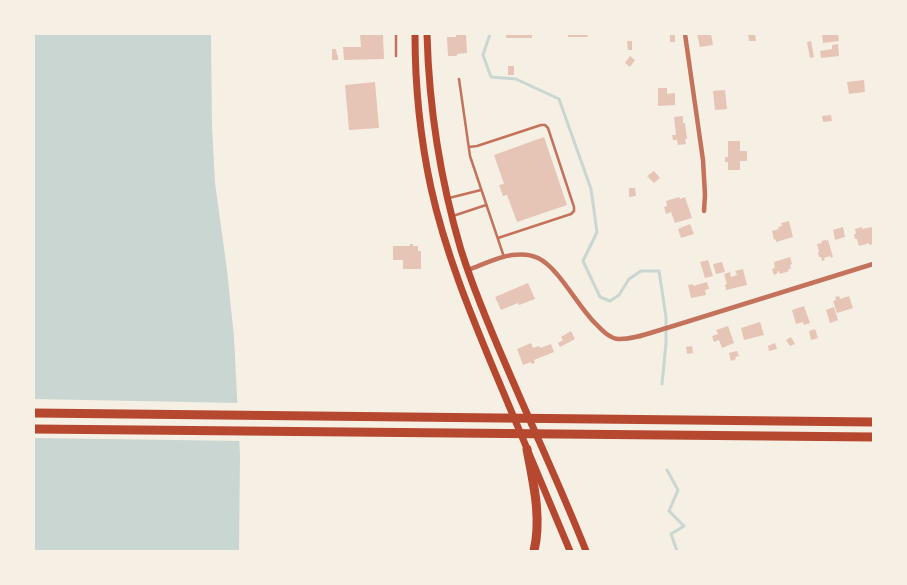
<!DOCTYPE html>
<html>
<head>
<meta charset="utf-8">
<style>
  body { margin:0 }
  #map { position:relative; width:907px; height:585px; overflow:hidden; background:#f6efe4; font-family:"Golos Text",sans-serif }
  canvas { display:block }
  .frame { position:absolute; inset:0; border:35px solid #f6efe4; pointer-events:none }
</style>
</head>
<body>
<div id="map">
<canvas width="907" height="585"></canvas>
<div class="frame"></div>
</div>
<script>
const context = document.querySelector('canvas').getContext('2d');
context.lineJoin = 'round';
function fillPath(path, color) { context.fillStyle = color; context.fill(path, 'evenodd'); }
function stroke(path, color, width, dash) { context.strokeStyle = color; context.lineWidth = width; context.lineCap = dash ? 'butt' : 'round'; context.setLineDash(dash || []); context.stroke(path); }
fillPath(new Path2D(`
  M34 34H211L212 127 215 183 227 270 234 337 240 455 239 551H34Z`), '#c9d6d2');
fillPath(new Path2D(`
  M34 399 240 403 242 441 34 438Z`), '#f6efe4');
stroke(new Path2D(`
  M490 34 483 55 491 77 516 79 559 99 591 189 597 232 583 261 600 297 610 301 619 295 629 279 641 271H659L666 317V343L662 384
  M667 470 678 490 669 511 684 526 671 534 677 551`), '#c9d6d2', 3);
fillPath(new Path2D(`
  M360 34H383L384 59 344 60 343 47H361Z
  M456 34H466L467 53 457 54V56H448L447 37H456Z
  M506 34H532V38H506Z
  M568 34H587L588 37H568Z
  M670 34H675V42H670Z
  M697 34H711L713 45 700 47Z
  M748 34H755L756 41H749Z
  M822 34H838L839 41 823 43Z
  M627 41H632V50H628Z
  M811 41 814 57 810 58 807 42Z
  M838 44 839 56 821 58 820 51 832 49V45Z
  M332 49H336L337 55H338V60H332Z
  M630 56 635 60 630 67 625 63Z
  M508 66H514V75H508Z
  M864 80 865 92 849 94 847 82Z
  M375 82 379 128 349 130 345 85Z
  M658 88H667V94L675 93V105L658 106Z
  M725 90 727 109 715 110 713 91Z
  M831 115 832 121 823 122 822 116Z
  M683 116V123H685L687 139H685L686 144 678 145 677 140H673L672 135H676L674 117Z
  M544 137 567 205 517 222 507 195 503 196 499 185 504 184 494 155Z
  M728 141H740V151H747V161H740V170H728V162H725V157H728Z
  M654 171 660 178 654 183 647 176Z
  M629 188H635L636 196 629 197Z
  M679 197 680 199 685 197 692 218 675 223 671 212 666 214 664 207 667 206 666 201Z
  M789 221 793 237 776 242V239L774 240 772 231 779 229 778 227 782 226 781 223Z
  M690 224 694 234 681 238 678 229Z
  M843 227 845 237 835 240 833 230Z
  M862 227V229L872 227 873 244 869 245V243L859 246 857 239H855L854 234H856L855 229Z
  M826 240V241L828 240 833 257 831 258 830 256 824 258 825 260 822 261 821 257H819L818 253 819 252 817 244 822 243 821 241Z
  M410 244H413V246H418V251H421V269H403V260H393V246H410Z
  M790 257 792 264 790 265 791 269H788L789 271 780 274 779 271 777 272 778 273 774 275 772 269 775 268 774 262Z
  M708 260 713 276 705 278 700 262Z
  M722 262 725 272 716 274 713 264Z
  M743 269 747 285 726 290 725 285 727 284 724 274 730 272 731 277 737 275 735 271Z
  M707 282 709 289 705 290 706 295 691 298 688 285 693 284V286Z
  M528 283 535 299 519 305 518 303 501 310 495 297Z
  M839 296 840 299 849 296 853 308 837 313 833 301 836 300 835 297Z
  M804 306 810 323 804 325 803 322 796 324 792 310Z
  M834 307 838 320 830 323 826 310Z
  M760 322 764 335 744 340 741 328Z
  M728 326 734 343 722 348 719 340 714 342 712 336 718 334 716 330Z
  M815 329 818 338 811 340 809 331Z
  M571 331 575 339 560 347 558 343 563 340 561 337Z
  M791 337 795 344 790 346 786 340Z
  M531 343 533 348 539 346 540 348 551 344 554 352 534 360 535 363 531 364V362L523 365 517 349Z
  M775 343 777 349 769 351 768 346Z
  M692 346 693 353 687 354 686 347Z
  M737 351 739 356 735 357 736 359 731 361 729 353Z`), '#e6c5b7');
stroke(new Path2D(`
  M396 34V56
  M459 79 470 156 504 257
  M469 147 477 146 541 125H545L548 128 574 207V211L571 214 498 238
  M449 198 481 190
  M453 216 486 205`), '#c5725c', 2.5);
stroke(new Path2D(`
  M685 34 703 160 705 195 704 211
  M468 270C482 265 497 257 512 255 520 254 530 254 538 258 559 268 578 307 596 324 602 330 609 338 618 339 634 340 655 331 670 327L873 264`), '#c5725c', 4.5);
stroke(new Path2D(`
  M415 34C415 85 420 137 431 188 445 251 469 310 494 370 519 431 545 491 570 551
  M427 34C429 108 440 179 461 250 474 291 491 331 508 370 534 431 562 490 586 551`), '#b5482f', 7);
stroke(new Path2D(`
  M34 413 873 422
  M34 429C314 432 593 434 873 437
  M527 449C533 482 542 517 534 551`), '#b5482f', 9);
</script>
</body>
</html>
